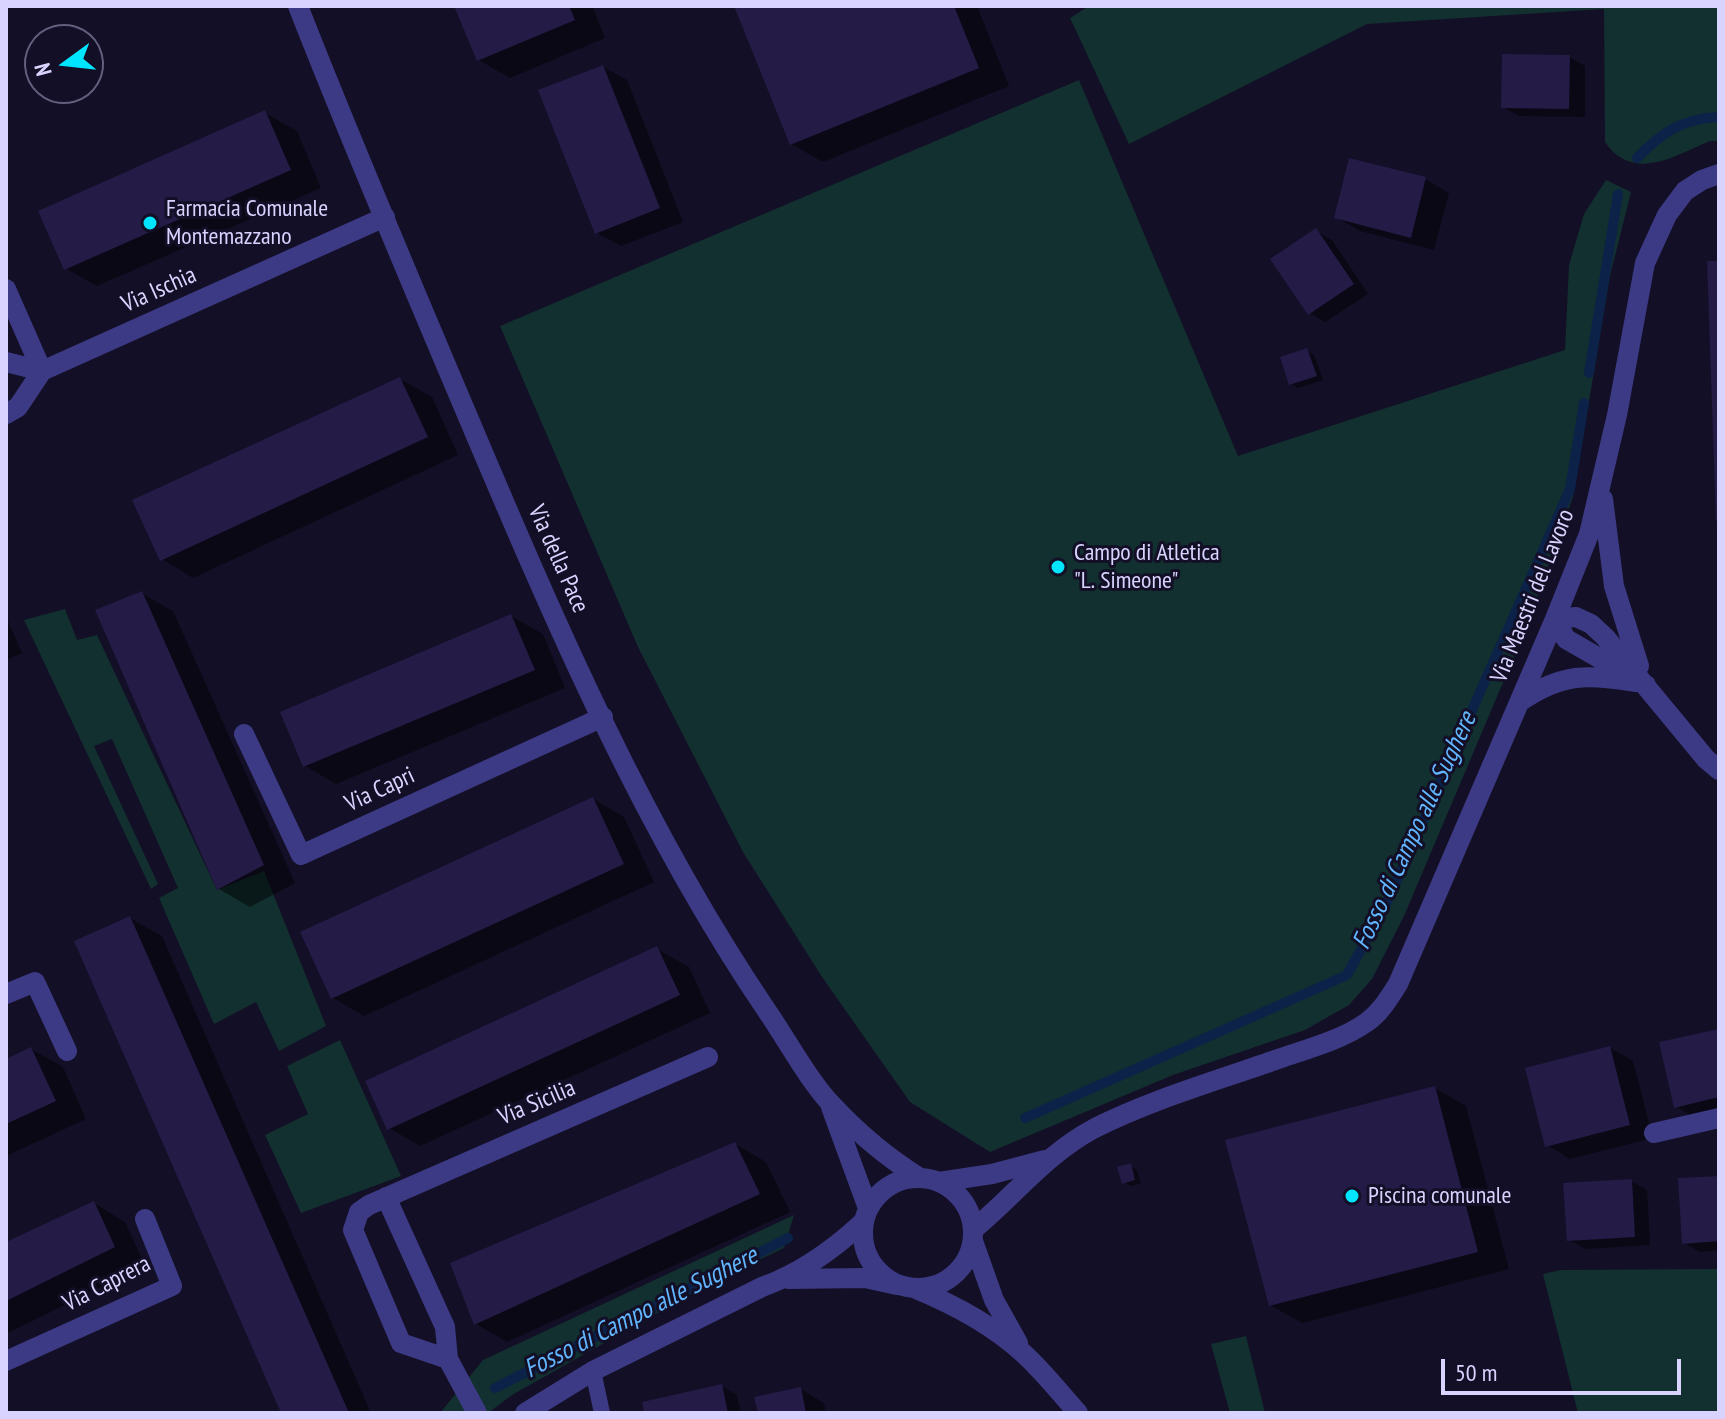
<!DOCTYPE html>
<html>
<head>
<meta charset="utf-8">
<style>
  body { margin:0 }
  #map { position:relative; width:1725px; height:1419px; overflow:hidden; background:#130f26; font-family:"PT Sans Narrow",sans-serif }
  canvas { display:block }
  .frame { position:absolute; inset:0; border:8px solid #d9d4ff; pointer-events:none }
  .north { position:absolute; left:24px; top:24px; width:80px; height:80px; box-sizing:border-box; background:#130f26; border:2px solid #625e7d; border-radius:50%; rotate:255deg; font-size:22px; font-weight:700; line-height:32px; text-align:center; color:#d9d4ff }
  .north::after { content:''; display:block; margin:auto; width:28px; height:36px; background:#00e5ff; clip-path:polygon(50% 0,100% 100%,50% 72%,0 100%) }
  .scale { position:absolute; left:1441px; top:1359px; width:240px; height:36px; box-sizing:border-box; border:4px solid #d9d4ff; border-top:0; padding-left:10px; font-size:24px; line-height:28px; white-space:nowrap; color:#d9d4ff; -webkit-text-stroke:6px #130f26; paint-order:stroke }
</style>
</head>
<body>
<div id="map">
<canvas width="1725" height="1419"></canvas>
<div class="frame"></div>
<div class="north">N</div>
<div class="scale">50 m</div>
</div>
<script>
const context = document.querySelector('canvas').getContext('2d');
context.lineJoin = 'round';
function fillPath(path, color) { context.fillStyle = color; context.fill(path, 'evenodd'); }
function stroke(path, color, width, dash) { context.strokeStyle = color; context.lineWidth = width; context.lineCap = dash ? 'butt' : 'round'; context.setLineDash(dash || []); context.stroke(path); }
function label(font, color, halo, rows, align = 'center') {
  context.font = font + ' "PT Sans Narrow",sans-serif'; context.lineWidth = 6; context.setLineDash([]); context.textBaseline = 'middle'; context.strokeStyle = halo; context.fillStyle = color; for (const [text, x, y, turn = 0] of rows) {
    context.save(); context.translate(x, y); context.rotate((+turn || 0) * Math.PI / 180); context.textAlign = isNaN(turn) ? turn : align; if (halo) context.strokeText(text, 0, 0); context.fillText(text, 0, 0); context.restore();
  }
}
fillPath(new Path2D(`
  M1089 6H1719V141H1710C1674 156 1633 183 1605 142L1604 9 1367 24 1129 144 1070 18Z
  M1079 80 1238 456 1565 350 1569 265 1584 214 1606 180 1631 192 1610 276 1573 497 1527 626 1404 916 1372 979 1349 1005 1305 1030 1173 1075 990 1152 910 1102 822 977 743 852 638 647 500 326Z
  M65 609 77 640 97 635 217 890 264 871 326 1026 279 1051 256 1002 214 1024 159 898 178 888 112 739 94 746 158 884 151 889 24 620Z
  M340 1040 401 1176 301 1213 265 1135 308 1114 287 1066Z
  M794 1215 784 1248 707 1285 512 1395 488 1413H440L483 1360Z
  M1719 1269V1413H1578L1543 1274 1560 1270Z
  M1246 1336 1248 1344 1265 1413H1230L1211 1344Z`), '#12302f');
fillPath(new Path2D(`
  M456 6H592L605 38 510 78 479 60Z
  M736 6H977L1009 86 823 162 791 144Z
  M1569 57 1585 66V117L1519 116 1503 107Z
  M603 67 627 80 683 222 621 246 597 233Z
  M265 113 297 131 321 188 97 286 65 268Z
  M1425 179 1449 193 1434 250 1360 231 1336 217Z
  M1316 231 1332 240 1368 294 1325 322 1310 313Z
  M1307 351 1314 355 1323 380 1298 388 1291 384Z
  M400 379 432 397 458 455 193 578 162 559Z
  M141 593 173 611 295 883 250 907 219 889Z
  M511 616 543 634 565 688 336 784 305 766Z
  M6 617 22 653 6 660Z
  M593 799 624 817 654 882 364 1016 333 998Z
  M130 918 162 936 371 1413H283Z
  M657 949 689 967 710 1013 420 1146 389 1128Z
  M1719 1031V1116L1699 1120 1675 1106Z
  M1610 1048 1633 1061 1653 1138 1570 1159 1547 1145Z
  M31 1049 63 1067 86 1119 6 1156V1061Z
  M1435 1088 1466 1106 1509 1269 1302 1323 1270 1305Z
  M735 1144 766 1162 790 1212 507 1342 475 1323Z
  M1130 1166 1137 1170 1141 1183 1131 1186 1124 1182Z
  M1719 1178V1250L1700 1252 1684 1243Z
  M1631 1181 1647 1190 1650 1245 1585 1249 1569 1240Z
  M94 1203 125 1222 145 1265 6 1334V1244Z
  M721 1386 737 1395 741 1413H646Z
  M801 1389 824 1403 826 1413H760Z`), '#0007');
stroke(new Path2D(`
  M1637 158C1661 133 1683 118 1719 117
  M1589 373 1618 194
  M1025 1118 1347 975 1387 902 1570 489 1584 403
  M495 1388 788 1238`), '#0c2248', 10);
fillPath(new Path2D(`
  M454 6H569L575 20 477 61Z
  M734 6H954L979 68 790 145Z
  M1502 54 1570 55 1569 109 1501 108Z
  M603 65 660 208 595 234 538 90Z
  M265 110 291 170 64 270 38 211Z
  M1349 158 1426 177 1411 238 1334 218Z
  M1316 228 1354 284 1308 315 1270 259Z
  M1707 261H1719V521H1716Z
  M1307 348 1317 376 1289 385 1280 357Z
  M400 377 428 437 160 561 132 500Z
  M142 591 264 865 217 890 95 610Z
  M511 614 535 670 303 767 280 712Z
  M593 797 624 864 331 999 300 932Z
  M130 916 349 1413H281L74 941Z
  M657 946 680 995 387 1130 365 1081Z
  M1719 1029V1097L1674 1108 1659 1042Z
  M1610 1046 1630 1125 1545 1147 1525 1068Z
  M31 1047 56 1101 6 1124V1059Z
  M1435 1086 1478 1252 1269 1306 1225 1140Z
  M735 1142 760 1194 474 1325 450 1263Z
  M1131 1163 1135 1180 1122 1184 1117 1167Z
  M1719 1176V1241L1682 1244 1678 1178Z
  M1632 1179 1635 1237 1567 1241 1563 1183Z
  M94 1201 115 1247 6 1301V1242Z
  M722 1384 728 1413H644L642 1402Z
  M801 1387 806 1413H758L754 1397Z`), '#241b47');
stroke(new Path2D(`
  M593 1371 602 1413`), '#3d3a85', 16);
stroke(new Path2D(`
  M6 289 42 371
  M6 362 42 371
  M6 414 18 407 42 371 385 217
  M1603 499 1614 586 1639 666
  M1646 685 1566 639 1555 619 1576 617 1591 624 1605 637 1706 759 1719 770
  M1521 701C1562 673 1588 674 1635 682
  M244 734 301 855 603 717
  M6 994 35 982 67 1051
  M1654 1133 1719 1118
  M939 1182 992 1174 1045 1160
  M386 1197 445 1327 448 1359 477 1413
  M974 1229C1015 1195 1046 1154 1095 1128 1153 1099 1216 1081 1278 1059 1307 1049 1342 1040 1367 1022 1381 1012 1389 998 1398 984L1555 619 1589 534 1617 415 1645 263 1667 215 1685 191 1702 180 1719 174
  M788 1279 865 1278 897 1285
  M448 1359 401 1343 353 1230 359 1212 369 1205 708 1057
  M6 1361 172 1286 145 1219
  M525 1413 593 1371 762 1287C801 1273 833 1250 863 1222`), '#3d3a85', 20);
stroke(new Path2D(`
  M298 6C352 144 410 280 468 417 554 620 642 827 767 1011 787 1040 809 1081 832 1105 858 1133 888 1158 920 1178
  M831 1107 868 1208
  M863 1233a55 55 0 1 1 110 0a55 55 0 1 1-110 0Z
  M973 1241 994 1300 1018 1343
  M916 1289C955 1305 991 1324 1023 1353 1043 1371 1060 1393 1078 1413`), '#3d3a85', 20);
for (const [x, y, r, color] of [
  [150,223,8,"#00e5ff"],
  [1058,567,8,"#00e5ff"],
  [1352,1196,8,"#00e5ff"]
]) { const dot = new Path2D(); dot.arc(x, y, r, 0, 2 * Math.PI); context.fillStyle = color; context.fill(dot); stroke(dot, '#130f26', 3); }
label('24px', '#d9d4ff', '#130f26', [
  ["Farmacia Comunale",166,209],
  ["Montemazzano",166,237],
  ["Campo di Atletica",1074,553],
  ["\"L. Simeone\"",1074,581],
  ["Piscina comunale",1368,1196]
], 'left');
label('24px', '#d9d4ff', '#130f26', [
  ["Via Ischia",159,290,-24],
  ["Via della Pace",558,559,66],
  ["Via Maestri del Lavoro",1533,596,-68],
  ["Via Capri",380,790,-25],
  ["Via Sicilia",537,1103,-23],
  ["Via Caprera",107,1284,-27]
]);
label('italic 26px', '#62b6ff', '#130f26', [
  ["Fosso di Campo alle Sughere",1415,831,-65],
  ["Fosso di Campo alle Sughere",641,1313,-27]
]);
</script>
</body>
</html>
